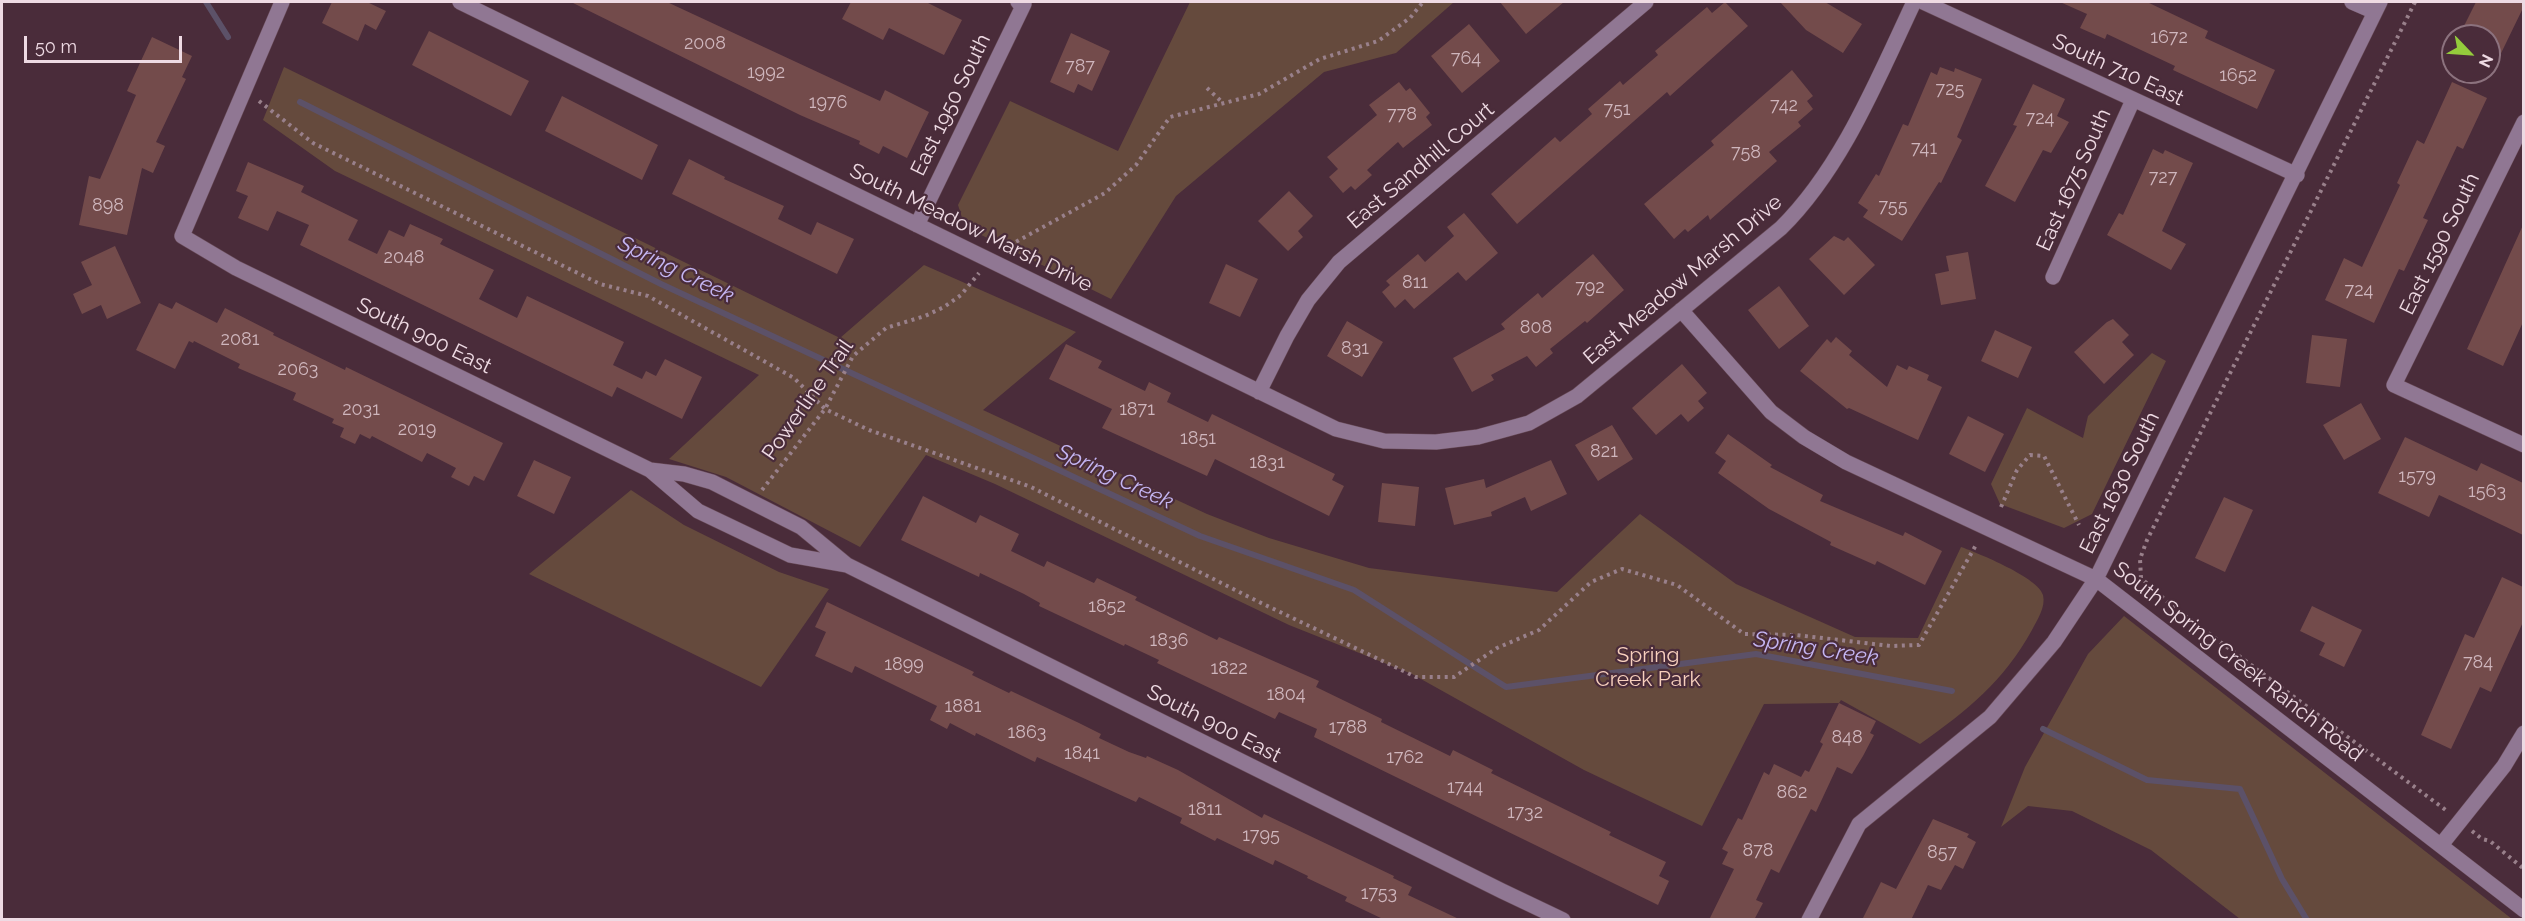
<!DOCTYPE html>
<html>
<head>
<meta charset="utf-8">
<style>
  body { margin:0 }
  #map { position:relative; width:2525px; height:921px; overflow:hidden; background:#4a2c3a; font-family:Raleway,sans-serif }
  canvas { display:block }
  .frame { position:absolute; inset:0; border:3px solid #eedae3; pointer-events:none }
  .north { position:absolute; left:2441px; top:24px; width:60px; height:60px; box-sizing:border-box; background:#4a2c3a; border:2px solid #8c727e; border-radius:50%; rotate:115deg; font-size:16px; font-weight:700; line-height:24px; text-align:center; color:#eedae3 }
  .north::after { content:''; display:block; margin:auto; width:21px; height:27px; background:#94cc3c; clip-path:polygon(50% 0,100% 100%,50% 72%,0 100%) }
  .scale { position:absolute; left:24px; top:36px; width:158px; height:27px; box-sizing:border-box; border:3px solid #eedae3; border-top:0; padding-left:8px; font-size:18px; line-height:21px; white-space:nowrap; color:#eedae3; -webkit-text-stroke:4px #4a2c3a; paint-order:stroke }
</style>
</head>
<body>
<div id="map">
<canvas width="2525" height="921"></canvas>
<div class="frame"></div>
<div class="north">N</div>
<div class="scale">50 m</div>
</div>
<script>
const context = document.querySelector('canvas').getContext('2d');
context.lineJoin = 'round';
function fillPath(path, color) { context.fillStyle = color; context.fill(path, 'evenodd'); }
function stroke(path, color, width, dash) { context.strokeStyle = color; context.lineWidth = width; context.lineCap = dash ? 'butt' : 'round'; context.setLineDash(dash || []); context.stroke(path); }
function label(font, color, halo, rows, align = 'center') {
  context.font = font + ' Raleway,sans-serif'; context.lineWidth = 4.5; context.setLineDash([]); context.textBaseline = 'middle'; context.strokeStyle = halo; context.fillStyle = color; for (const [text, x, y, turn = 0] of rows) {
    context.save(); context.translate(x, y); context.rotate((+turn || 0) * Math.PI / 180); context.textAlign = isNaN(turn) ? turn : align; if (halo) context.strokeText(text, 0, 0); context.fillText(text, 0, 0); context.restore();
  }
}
fillPath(new Path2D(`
  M1190 2H1454L1396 53 1324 72 1176 196 1111 299 965 227 958 205 1010 101 1118 151Z
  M284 67 840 338 924 265 1076 332 983 410 1207 514 1269 538 1369 568 1557 592 1640 514 1736 584 1855 637 1918 638 1961 547C1978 553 2039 578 2043 595 2046 607 2037 620 2032 630 2003 682 1968 710 1920 744L1841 700 1839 703 1764 704 1702 826 1584 770 1412 674 1289 625 995 484 926 455 860 547 726 477 669 459 759 375 335 171 263 120Z
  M2152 353 2166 361 2092 514 2064 528 2000 504 1991 484 2027 408 2083 438 2088 416Z
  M631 490 684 525 779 572 829 589 761 687 529 574Z
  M2124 616 2512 919H2240L2151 850 2072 811 2028 806 2001 827 2025 767 2088 654Z`), '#654a3d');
stroke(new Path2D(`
  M206 2 228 37
  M300 102 661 284 1200 536 1354 590 1506 687 1756 654 1952 691
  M2043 729 2147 780 2240 789 2282 879 2307 920`), '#5c5168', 6);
fillPath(new Path2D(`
  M332 2H367L386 11 376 30 365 24 358 41 322 23Z
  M571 2H667L880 101 885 90 929 112 907 158 883 146 879 154 859 144 860 141 800 115Z
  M851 2H926L962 20 944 55 889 28 883 40 842 19Z
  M1500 2H1564L1526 34Z
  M1725 2 1748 26 1670 96 1667 92 1517 224 1491 194 1555 137 1560 142 1592 114 1588 109 1620 81 1623 85 1658 55 1655 51 1707 7 1712 13Z
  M1780 2H1825L1862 24 1843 53 1806 30Z
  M2060 2H2147L2208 31 2205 38 2275 70 2257 109 2173 70 2175 66 2107 34 2105 39 2080 28 2087 14Z
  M2476 2H2523V8L2489 78V36H2459Z
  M1469 24 1500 61 1462 93 1431 56Z
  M429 31 529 81 511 116 412 65Z
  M1071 33 1110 51 1092 91 1078 84 1074 93 1050 82Z
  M152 37 192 56 182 77 186 79 156 142 165 146 153 173 142 168 127 235 79 225 89 176 100 179 136 95 127 91Z
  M1940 67 1954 72 1955 68 1982 79 1957 137 1962 140 1941 183 1939 182 1902 241 1863 217 1868 210 1858 203 1876 174 1879 176 1903 124 1908 126 1931 72 1937 75Z
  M1792 70 1813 96 1807 101 1813 109 1798 122 1801 126 1769 152 1777 161 1710 220 1708 215 1688 232 1685 229 1674 239 1644 204 1714 145 1711 141Z
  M1399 82 1406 91 1410 88 1430 113 1426 117 1432 125 1403 148 1398 142 1367 170 1372 175 1355 190 1351 186 1343 193 1329 177 1338 169 1327 157 1377 115 1369 105Z
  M2452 82 2487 98 2463 149 2457 146 2423 218 2428 220 2404 271 2399 269 2374 323 2325 300 2344 258 2362 267 2400 185 2397 183 2417 140 2424 144Z
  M2033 84 2065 99 2057 116 2069 122 2051 153 2043 150 2015 202 1985 186 2017 126 2013 125Z
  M562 96 658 145 642 180 545 131Z
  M2153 149 2163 154 2165 150 2193 163 2162 231 2186 244 2171 270 2107 235 2119 213 2123 215Z
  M689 159 725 177 724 179 784 206 778 219 811 235 817 222 854 239 837 274 672 194Z
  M248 162 304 186 301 192 358 220 348 240 377 254 389 230 404 237 410 224 443 239 440 244 494 270 479 299 517 318 527 296 624 342 613 365 642 379 646 371 656 376 665 359 702 377 682 419 617 387 612 397 300 245 309 225 277 211 268 231 238 218 248 196 236 191Z
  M1289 191 1313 216 1298 231 1303 237 1288 251 1258 221Z
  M1464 213 1498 253 1466 281 1458 272 1414 309 1405 299 1395 308 1382 292 1390 285 1386 281 1418 254 1425 262 1454 236 1447 227Z
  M2523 225V322L2503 366 2467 349Z
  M1834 236 1844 241 1848 237 1875 265 1844 295 1809 259Z
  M115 246 141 303 107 319 101 305 82 314 73 294 92 285 81 262Z
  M1968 252 1976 299 1941 305 1935 274 1949 271 1946 256Z
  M1593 254 1624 290 1587 323 1585 321 1550 349 1553 353 1536 367 1527 356 1491 375 1494 380 1472 392 1453 358 1505 329 1501 324 1538 293 1542 298Z
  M1226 264 1258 279 1240 317 1209 303Z
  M1779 286 1809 326 1779 349 1748 310Z
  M176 302 217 323 225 308 274 333 273 335 345 370 346 367 503 443 484 481 474 476 469 486 451 477 456 468 427 453 422 462 372 436 370 439 360 434 355 444 340 437 344 428 332 423 334 419 293 400 296 393 238 368 240 364 194 341 193 343 189 341 175 369 136 350 159 303 172 309Z
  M2113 319 2129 335 2122 342 2134 355 2104 384 2074 352 2107 322Z
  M1347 321 1383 342 1362 377 1327 356Z
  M1995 330 2032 347 2018 378 1981 361Z
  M2312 335 2347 339 2340 387 2306 383Z
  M1836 337 1852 351 1849 355 1887 387 1897 365 1907 370 1909 366 1929 375 1927 380 1942 387 1918 440 1849 408 1847 409 1800 371 1827 339 1831 343Z
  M1066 344 1102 361 1098 368 1145 391 1149 382 1171 393 1167 402 1208 422 1212 414 1335 474 1332 480 1344 486 1329 516 1215 459 1207 476 1102 428 1112 409 1049 379Z
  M1682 364 1707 393 1698 401 1704 408 1688 422 1681 414 1656 435 1632 408Z
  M2361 403 2381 439 2344 460 2323 425Z
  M1968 416 2004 434 1985 472 1949 454Z
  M1612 425 1633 459 1598 481 1575 445Z
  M1728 434 1772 465 1770 467 1823 495 1820 501 1903 536 1905 532 1942 551 1925 585 1877 561 1875 565 1830 545 1831 542 1769 509 1718 473 1726 461 1715 453Z
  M2405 437 2477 471 2481 463 2523 483V535L2439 495 2429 517 2378 493Z
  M534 460 571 477 554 514 517 496Z
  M1551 460 1567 494 1531 511 1525 497 1491 512 1492 516 1454 525 1445 488 1484 479 1486 488Z
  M1382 483 1419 487 1415 526 1378 522Z
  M923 496 976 523 980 515 1019 534 1011 551 1044 567 1047 561 1094 583 1097 578 1137 597 1135 600 1217 640 1219 637 1319 681 1316 687 1382 719 1381 722 1450 756 1453 750 1493 770 1491 773 1611 832 1609 835 1666 862 1659 876 1669 881 1658 905 1314 737 1317 729 1279 712 1275 719 1157 663 1159 660 1125 644 1124 646 1039 606 1040 603 1024 594 980 573 979 577 901 540Z
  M2224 497 2253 510 2225 572 2195 558Z
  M2502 577 2523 587V622L2491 692 2480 687 2451 749 2421 735 2465 634 2474 638Z
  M827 602 974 672 972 675 1009 693 1011 691 1079 723 1101 734 1099 738 1129 752 1146 758 1147 756 1178 770 1262 818 1264 814 1394 876 1393 878 1412 887 1408 895 1461 920H1385L1345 901 1347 897 1307 878 1308 876 1275 860 1273 865 1217 838 1215 841 1180 823 1182 818 1139 797 1136 802 1037 757 1035 762 976 733 975 736 950 723 947 729 930 720 937 706 855 666 852 673 815 656 826 632 815 627Z
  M2312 606 2362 630 2344 667 2319 655 2325 643 2300 631Z
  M1839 703 1876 721 1870 733 1874 735 1863 756 1852 774 1837 767 1816 812 1811 809 1779 873 1771 869 1756 900 1763 903 1754 920H1709L1734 869 1722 864 1728 852 1722 849 1738 818 1742 820 1764 772 1769 775 1774 764 1801 777 1805 770 1809 772 1823 744 1820 742Z
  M1933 819 1969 834 1967 837 1976 842 1963 869 1955 865 1941 890 1928 885 1911 920H1862L1881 882 1896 889Z`), '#734b4b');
const minor = new Path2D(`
  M282 2 182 236 236 268 650 470 698 511 742 532 790 555 847 565 801 527 712 482 684 474 650 470
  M460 2 1336 429 1384 441 1436 442 1478 437 1529 423 1577 396 1781 228C1842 168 1878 78 1914 2
  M1923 2 2297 175
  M2352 2 2375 12
  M2524 122 2394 385 2524 445
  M917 225 1024 4 1018 2
  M2053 277 2133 100
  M1681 310 1771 412 1804 437 1846 462 2096 579 2524 910
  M1259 392 1287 336 1308 300 1339 262 1646 2
  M847 565 1502 891 1563 920
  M2441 845 2504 766 2524 733
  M1809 920 1859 824 1990 717 2054 642 2096 579 2380 2`);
stroke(minor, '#684b58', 16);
stroke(new Path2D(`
  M2415 2 2147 540 2140 559 2141 578 2172 606 2447 811
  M1207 88 1223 103
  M259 101 313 143 600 284 648 296 794 378 825 409 869 430 1031 487 1257 601 1416 677H1454L1497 648 1539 630 1591 582 1622 569 1677 585 1744 634 1796 635 1891 646 1919 645 1976 545
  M1003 249 1105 193 1136 165 1170 117 1259 94 1320 59 1378 41 1410 18 1423 2
  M762 490 825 409 853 356 886 328 925 316 944 307 961 295 979 273
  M2001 507 2017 470 2030 455 2044 456 2079 525
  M2472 831 2482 839 2490 841 2524 869`), '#99808b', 4, [3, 4.5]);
stroke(minor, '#907793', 15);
label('18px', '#cfb6bd', null, [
  ["1672",2169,38],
  ["2008",705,44],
  ["764",1466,59],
  ["787",1080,67],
  ["1992",766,73],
  ["1652",2238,76],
  ["725",1950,90],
  ["1976",828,103],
  ["742",1784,106],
  ["751",1617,110],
  ["778",1402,115],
  ["724",2040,119],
  ["741",1924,149],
  ["758",1746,153],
  ["727",2163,178],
  ["898",108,206],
  ["755",1893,207],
  ["2048",404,258],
  ["811",1415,283],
  ["792",1590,288],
  ["724",2359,291],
  ["808",1536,328],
  ["2081",240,340],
  ["831",1355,349],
  ["2063",298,370],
  ["2031",361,410],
  ["1871",1137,410],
  ["2019",417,430],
  ["1851",1198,439],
  ["821",1604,452],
  ["1831",1267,463],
  ["1579",2417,477],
  ["1563",2487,492],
  ["1852",1107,607],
  ["1836",1169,641],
  ["784",2478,663],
  ["1899",904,665],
  ["1822",1229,669],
  ["1804",1286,695],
  ["1881",963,707],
  ["1788",1348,728],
  ["1863",1027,733],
  ["848",1847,738],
  ["1841",1082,754],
  ["1762",1405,758],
  ["1744",1465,788],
  ["862",1792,793],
  ["1811",1205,810],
  ["1732",1525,813],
  ["1795",1261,836],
  ["878",1758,851],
  ["857",1942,853],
  ["1753",1379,894]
]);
label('21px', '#eedae3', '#4a2c3a', [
  ["South 710 East",2118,70,25],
  ["East 1950 South",951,105,-64],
  ["East Sandhill Court",1421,166,-40],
  ["East 1675 South",2074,180,-66],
  ["South Meadow Marsh Drive",971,228,26],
  ["East 1590 South",2440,244,-64],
  ["East Meadow Marsh Drive",1683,280,-40],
  ["South 900 East",424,336,26],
  ["Powerline Trail",808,400,-55],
  ["East 1630 South",2120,483,-64],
  ["South Spring Creek Ranch Road",2238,662,38],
  ["South 900 East",1214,724,27]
]);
label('21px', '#f7cfbd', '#4a2c3a', [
  ["Spring",1648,656],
  ["Creek Park",1648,680]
]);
label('italic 22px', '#c4b5f2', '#4a2c3a', [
  ["Spring Creek",676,270,26],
  ["Spring Creek",1115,477,25],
  ["Spring Creek",1816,649,9]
]);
</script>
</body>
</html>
